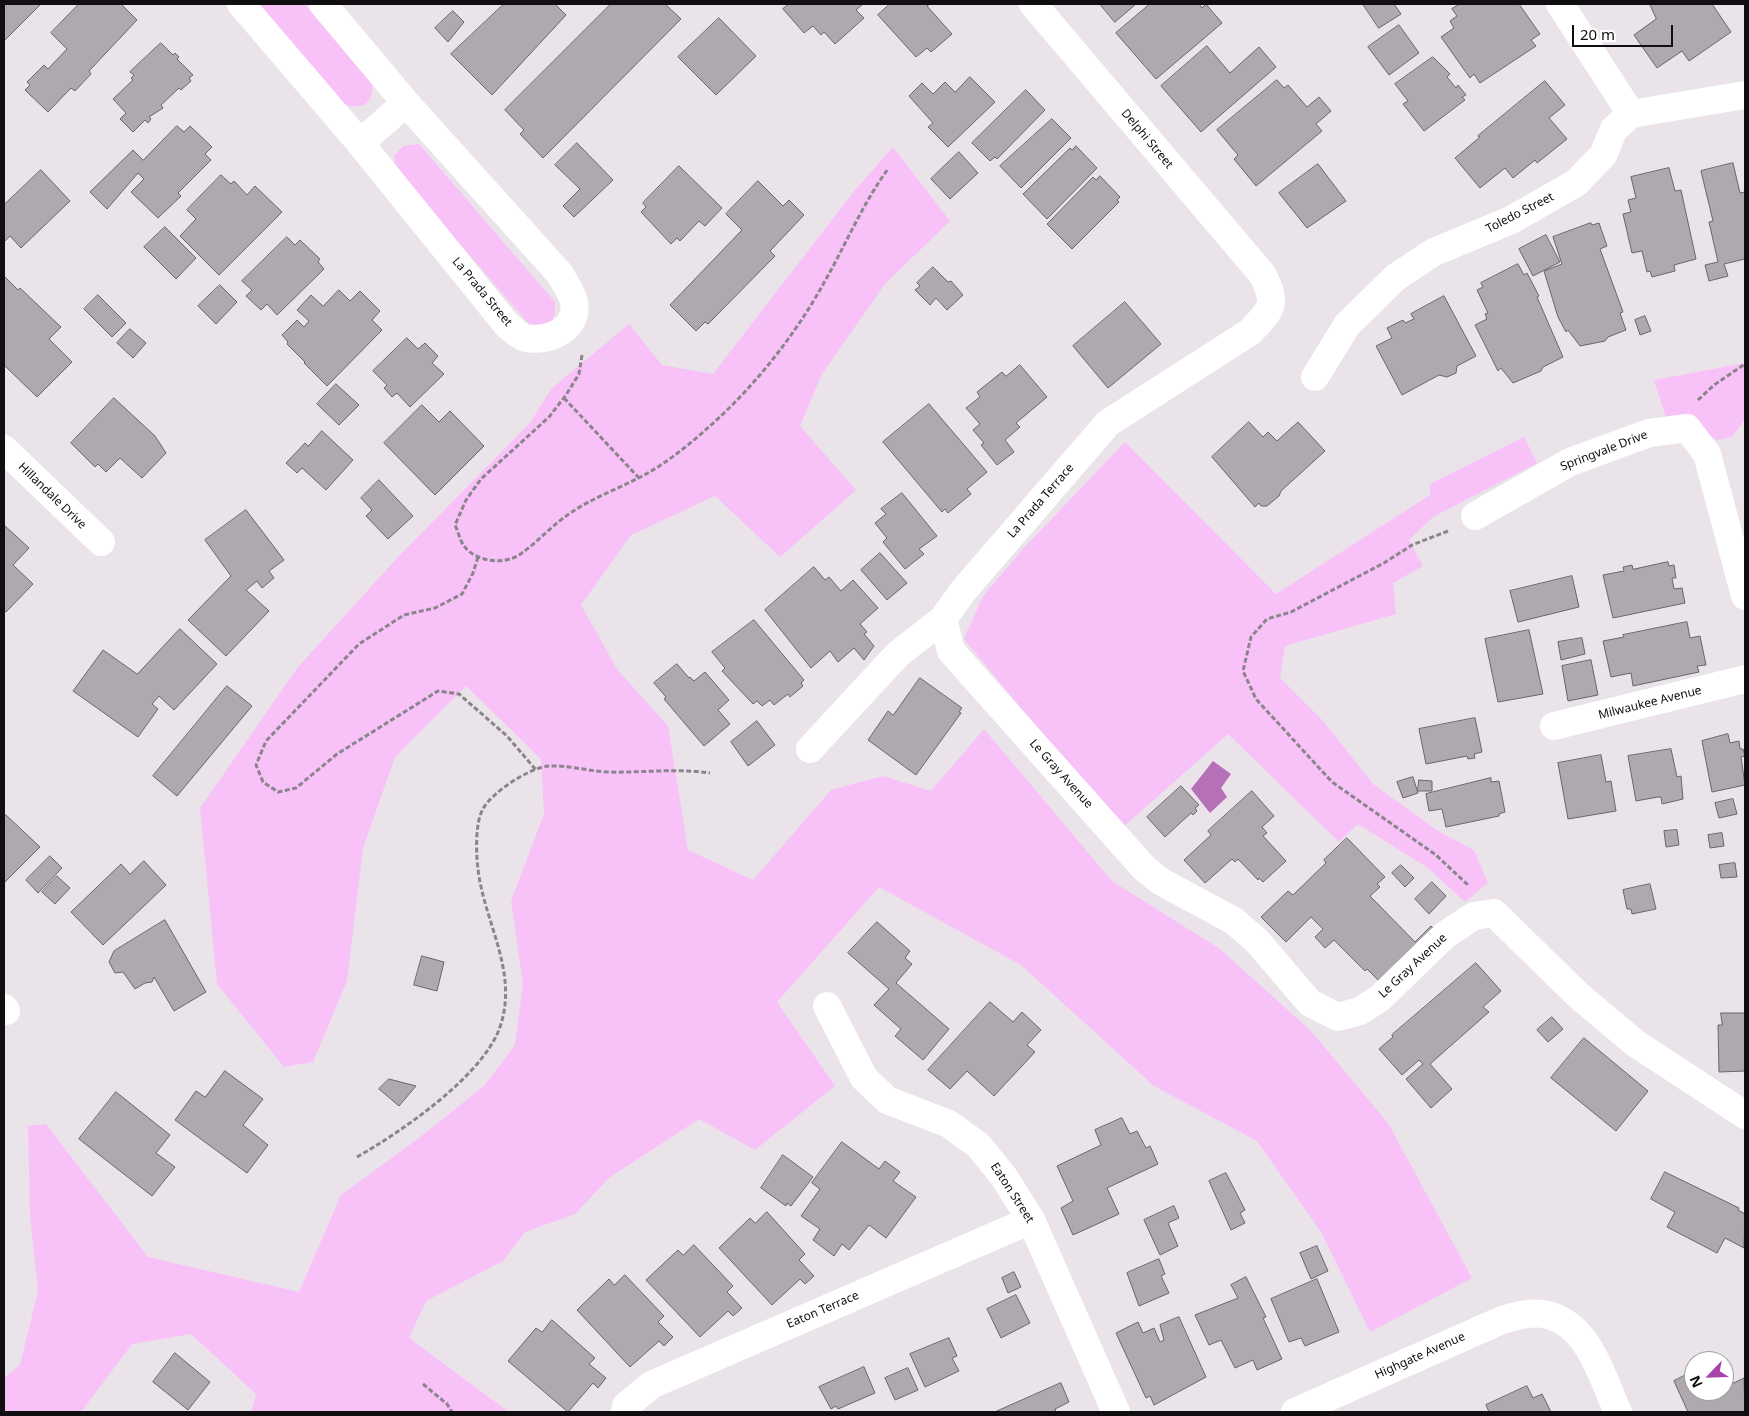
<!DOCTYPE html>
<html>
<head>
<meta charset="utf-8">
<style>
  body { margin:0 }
  #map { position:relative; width:1749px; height:1416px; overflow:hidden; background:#eae3ea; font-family:"Noto Sans",sans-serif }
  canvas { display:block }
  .frame { position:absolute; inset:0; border:5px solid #100e10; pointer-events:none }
  .north { position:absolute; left:1684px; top:1351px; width:50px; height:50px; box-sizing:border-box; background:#fff; border:1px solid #9f9f9f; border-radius:50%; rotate:246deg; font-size:14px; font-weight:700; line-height:20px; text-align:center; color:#100e10 }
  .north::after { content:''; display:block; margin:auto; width:18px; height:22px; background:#a744ab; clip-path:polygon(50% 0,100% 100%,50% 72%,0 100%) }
  .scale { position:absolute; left:1572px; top:25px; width:101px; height:22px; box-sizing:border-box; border:2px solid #100e10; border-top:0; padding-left:6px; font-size:15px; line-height:18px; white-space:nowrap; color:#100e10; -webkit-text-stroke:4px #fff; paint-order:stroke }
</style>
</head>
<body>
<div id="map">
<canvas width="1749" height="1416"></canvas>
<div class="frame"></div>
<div class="north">N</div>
<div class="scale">20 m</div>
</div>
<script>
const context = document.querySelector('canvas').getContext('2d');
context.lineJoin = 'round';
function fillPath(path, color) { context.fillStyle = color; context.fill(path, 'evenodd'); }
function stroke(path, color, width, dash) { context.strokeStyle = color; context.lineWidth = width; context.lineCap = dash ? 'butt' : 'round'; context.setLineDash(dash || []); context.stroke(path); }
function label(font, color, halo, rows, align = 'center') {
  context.font = font + ' "Noto Sans",sans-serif'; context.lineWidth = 5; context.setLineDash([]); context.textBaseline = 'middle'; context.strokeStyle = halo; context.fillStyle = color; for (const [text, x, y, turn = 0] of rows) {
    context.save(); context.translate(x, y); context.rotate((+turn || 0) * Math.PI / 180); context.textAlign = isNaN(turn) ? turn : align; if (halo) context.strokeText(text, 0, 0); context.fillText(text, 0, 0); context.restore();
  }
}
fillPath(new Path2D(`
  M256 4H304L372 82C374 104 363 110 343 104Z
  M419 144 555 302V312L551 324 543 327 529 324 396 170 394 156 403 146Z
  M893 147 950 221 885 284 822 374 800 426 856 490 780 557 715 496 631 535 581 605 617 669 668 726 688 850 753 880 831 790 883 776 931 791 984 729 1112 881 1220 949 1311 1031 1388 1123 1472 1278 1370 1332 1321 1232 1257 1141 1154 1086 1021 965 879 887 777 1002 835 1086 755 1150 699 1119 609 1178 575 1214 525 1232 503 1261 426 1301 409 1338 509 1412H251L256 1394 191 1334 132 1344 81 1412H4V1378L20 1365 38 1291 30 1216 28 1126 46 1124 148 1257 299 1292 341 1195 419 1138 485 1085 515 1045 523 984 511 901 544 814 541 759 466 686 395 757 363 848 347 981 313 1062 284 1067 217 984 200 808 298 667 399 556 530 423 551 389 629 324 662 365 713 374 855 190Z
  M1745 363V419L1732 437 1717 440 1691 427 1667 421 1654 380Z
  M1524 437 1537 463 1433 517 1409 540 1423 566 1393 583 1396 614 1285 646 1280 678 1324 722 1373 784 1438 831 1474 850 1488 883 1465 902 1428 868 1358 824 1339 842 1228 734 1121 829 964 639 983 596 1024 548 1125 442 1276 594 1430 495V484Z`), '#f8c2f9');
fillPath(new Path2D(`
  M1213 761 1231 774 1221 788 1227 797 1210 813 1191 789Z`), '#b570b7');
const building = new Path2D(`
  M4 4H41L4 41Z
  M79 4H121L137 20 89 71 91 74 75 91 71 88 48 112 25 90 30 85 27 82 44 65 48 69 67 49 51 33Z
  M504 4H555L566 15 492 95 451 54Z
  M611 4H665L681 19 543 158 520 134 524 130 505 110Z
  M789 4H863L856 10 864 18 835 44 824 32 821 35 813 26 804 33 783 9Z
  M890 4H930L927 6 952 34 931 52 927 48 916 57 878 15Z
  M1100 4H1136L1115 22Z
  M1150 4H1199L1202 8 1206 4 1222 23 1156 79 1116 33Z
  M1363 4H1394L1401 14 1379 28Z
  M1460 4H1519L1540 34 1531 40 1536 46 1480 83 1474 74 1470 78 1441 37 1454 28 1450 21 1457 16 1452 9Z
  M1650 4H1712L1731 32 1689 61 1682 51 1657 68 1634 35 1656 19Z
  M453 11 464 22 448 42 435 28Z
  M719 18 756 56 716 95 678 57Z
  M1399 25 1419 53 1389 75 1368 47Z
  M161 43 173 55 175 53 179 57 177 59 193 75 189 78 191 81 181 90 179 88 161 105 163 108 149 117 151 119 148 123 145 120 133 132 120 119 126 113 113 99 133 80 131 78 134 75 130 72Z
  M1207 46 1230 73 1259 47 1276 67 1201 132 1161 86Z
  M1433 57 1450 74 1447 77 1456 88 1458 85 1466 95 1462 97 1465 100 1424 131 1403 104 1408 101 1395 84Z
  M970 77 995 102 948 147 928 127 933 123 909 96 922 83 933 94 945 82 955 92Z
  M1277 80 1284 88 1288 85 1307 107 1319 97 1331 111 1316 124 1322 131 1256 186 1234 159 1238 155 1217 130Z
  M1545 81 1565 105 1549 118 1567 139 1537 163 1535 160 1513 178 1505 168 1480 188 1455 158 1480 137 1478 136Z
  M1026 90 1045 110 997 159 995 157 990 161 972 143Z
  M1052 119 1071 138 1021 188 1000 166Z
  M177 126 184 132 190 126 212 147 205 154 211 160 178 193 181 196 158 218 131 192 144 179 138 173 107 209 90 192 133 150 143 160Z
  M577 143 613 180 574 217 563 206 580 189 555 165Z
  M1076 146 1097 168 1047 219 1023 194 1070 148 1072 150Z
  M959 152 978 173 950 199 931 179Z
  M1733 163 1740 193 1745 192V259L1724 264 1728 276 1709 281 1705 265 1718 262 1709 222 1713 221 1701 171Z
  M1318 164 1346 201 1307 228 1279 193Z
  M679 166 722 208 705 226 699 221 680 241 677 238 671 244 641 212 646 207 643 203Z
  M1669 168 1675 191 1681 190 1696 259 1674 265 1675 271 1652 277 1650 271 1647 272 1642 251 1632 253 1623 214 1631 212 1628 200 1636 198 1631 177Z
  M41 170 70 201 21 248 10 236 4 242V205Z
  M221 175 231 184 234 181 247 195 255 186 282 212 219 275 180 236 196 219 187 210Z
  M1100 176 1120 197 1117 200 1119 202 1072 249 1047 224 1093 177 1096 180Z
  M758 181 783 206 789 200 804 215 770 251 775 256 708 324 705 322 696 331 670 305 742 230 726 214Z
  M1591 223 1592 225 1599 223 1607 246 1600 249 1623 312 1620 313 1626 330 1608 337 1605 341 1580 346 1568 330 1566 332 1558 317 1544 271 1562 264 1553 237Z
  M165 227 196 258 176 279 144 247Z
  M1546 235 1560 262 1533 276 1519 249Z
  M287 237 295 245 300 240 320 259 318 262 324 269 277 315 267 304 261 310 246 296 252 290 242 281Z
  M1518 264 1524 275 1527 273 1539 296 1537 297 1563 357 1543 367 1541 371 1513 383 1501 368 1498 371 1475 325 1487 319 1485 314 1488 313 1477 290 1483 287 1481 283Z
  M933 267 948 282 951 281 963 295 947 310 936 298 930 305 915 290 920 286 917 283Z
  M4 276 18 290 20 288 61 327 49 339 72 362 37 397 4 365Z
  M220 285 237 302 216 324 198 306Z
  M339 290 350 301 360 291 380 311 372 320 382 330 327 386 304 363 305 362 287 344 288 342 282 335 297 320 304 327 309 321 297 310 311 295 323 306Z
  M98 295 126 323 112 337 84 309Z
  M1444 296 1476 356 1457 366 1456 373 1447 377 1439 375 1402 395 1376 346 1392 338 1387 328 1403 320 1405 323 1414 319 1411 314Z
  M1125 302 1161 344 1108 388 1073 346Z
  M1645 316 1651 331 1640 335 1635 320Z
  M130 329 146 343 133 358 117 343Z
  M407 338 418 349 425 343 438 356 432 363 444 374 410 407 397 393 392 397 384 388 387 385 373 371Z
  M1020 365 1047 397 1016 423 1020 427 1005 440 1014 452 997 465 981 445 984 443 973 430 980 424 966 408 980 397 977 392 1002 372 1006 376Z
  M336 384 359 405 339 425 317 404Z
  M114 398 155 436 166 453 142 478 120 458 106 472 98 464 95 467 71 443Z
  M929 404 987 472 967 489 971 494 948 513 945 509 942 512 883 442Z
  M422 405 439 422 450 411 484 446 435 495 384 443Z
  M1249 422 1263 437 1268 432 1277 441 1298 422 1325 451 1281 491 1279 496 1267 506H1261L1259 503 1255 507 1212 457Z
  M322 431 353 460 326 490 302 468 297 473 286 463 305 443 308 446Z
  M379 480 413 516 388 539 366 516 372 510 361 498Z
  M902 493 937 536 919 549 924 554 905 569 883 542 887 538 875 523 886 514 881 509Z
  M246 510 284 560 269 571 274 578 262 588 257 581 246 590 269 611 226 656 188 620 231 576 205 540Z
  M4 525 29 548 13 565 33 584 6 612 4 610Z
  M880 553 907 583 887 600 861 570Z
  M1668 562 1669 566 1674 565 1676 578H1672L1674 589 1682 588 1685 603 1613 618 1603 575 1624 571 1623 567 1632 565 1633 569Z
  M814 567 825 580 829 577 841 591 853 580 878 608 860 624 867 632 864 634 874 646 864 660 854 648 838 662 830 651 811 668 765 610Z
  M1572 576 1579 607 1518 622 1510 591Z
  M754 620 804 680 801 683 803 686 790 697 788 694 774 705 770 700 762 706 757 701 753 704 722 671 725 668 712 652Z
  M1687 622 1690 638 1700 636 1706 665 1697 666 1699 672 1633 686 1631 673 1611 677 1603 641 1624 637 1623 635Z
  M180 629 217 664 174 710 159 696 152 704 158 709 138 737 73 691 103 650 137 674Z
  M1529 630 1543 694 1498 702 1485 639Z
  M1582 638 1585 654 1561 660 1558 642Z
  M1591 660 1598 695 1568 701 1562 666Z
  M677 664 689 678 690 677 694 681 705 672 729 700 718 710 730 724 704 746 664 699 666 697 654 683Z
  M920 678 962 708 959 712 961 713 916 775 868 740 888 711 893 715Z
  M227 686 252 706 177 796 153 776Z
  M1475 718 1482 752 1474 754 1475 758 1468 759 1467 756 1426 764 1419 729Z
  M757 721 775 745 748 766 731 742Z
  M1728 734 1730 743 1739 741 1740 749H1743L1745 756 1741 757 1745 785 1712 792 1702 741Z
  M1671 749 1677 777 1681 776 1683 799 1662 804 1661 797H1658L1636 801 1628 756Z
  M1601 755 1606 782 1611 781 1616 811 1568 819 1558 763Z
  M1413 777 1418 793 1403 798 1397 782Z
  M1491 778V782L1499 781 1505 812 1499 814V816L1446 827 1442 809 1429 811 1426 794Z
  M1419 780 1432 781V791H1418Z
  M1181 786 1199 805 1195 808 1197 811 1193 815 1191 813 1165 837 1147 817Z
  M1252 791 1274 816 1262 827 1267 833 1263 836 1286 861 1263 882 1259 878 1258 880 1238 859 1235 862 1232 859 1205 883 1184 860 1211 835 1208 831Z
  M1733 799 1737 814 1719 818 1715 803Z
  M6 815 40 847 4 883V817Z
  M1677 830 1679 845 1666 847 1664 831Z
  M1722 833 1724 846 1710 848 1708 835Z
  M1347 838 1385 877 1377 884 1380 887 1370 896 1415 942 1431 926 1441 937 1380 982 1367 969 1365 971 1334 940 1325 948 1315 937 1323 929 1311 917 1286 942 1261 917 1288 891 1293 895 1326 863 1324 860Z
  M50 856 62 868 38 893 26 880Z
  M144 861 166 885 103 945 71 912 121 864 130 874Z
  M1735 863 1737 877 1721 878 1719 865Z
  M1401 865 1414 878 1405 887 1392 873Z
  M57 876 70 888 55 904 42 892Z
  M1432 882 1446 896 1429 914 1415 899Z
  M1650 884 1656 909 1632 914 1631 909H1627L1623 890Z
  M165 920 206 992 174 1011 154 977 152 982 145 983 135 989 123 972 115 973 109 962 114 951Z
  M877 922 910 951 905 958 912 964 896 983 949 1029 923 1060 895 1036 901 1029 874 1005 889 989 848 953Z
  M422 956 444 962 437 991 414 985Z
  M1476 963 1501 991 1483 1007 1489 1012 1430 1064 1452 1089 1431 1108 1406 1079 1423 1064 1419 1060 1402 1075 1379 1049 1393 1037 1392 1035Z
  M990 1002 1013 1022 1022 1012 1041 1030 1027 1045 1035 1052 994 1096 967 1071 950 1089 928 1070Z
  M1721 1013H1745V1071L1719 1072 1718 1025H1722Z
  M1552 1017 1563 1029 1548 1042 1537 1030Z
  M1584 1038 1648 1091 1616 1131 1551 1078Z
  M225 1071 263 1099 243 1125 268 1145 247 1173 175 1120 196 1091 205 1097Z
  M389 1079 416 1086 399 1106 379 1089Z
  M116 1092 170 1135 156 1153 175 1167 152 1196 79 1139Z
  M1122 1118 1130 1134 1137 1131 1146 1148 1150 1146 1158 1164 1107 1188 1119 1214 1073 1235 1061 1208 1073 1201 1057 1166 1101 1145 1095 1130Z
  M842 1142 879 1169 885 1161 900 1172 893 1181 916 1197 886 1238 869 1225 849 1250 842 1244 834 1256 813 1240 820 1229 801 1216 820 1189 812 1183Z
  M783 1155 813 1177 791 1206 787 1203 786 1206 761 1188Z
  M1665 1172 1739 1208 1738 1210 1745 1214 1744 1248 1725 1238 1717 1253 1667 1227 1675 1212 1651 1199Z
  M1226 1173 1245 1210 1240 1213 1245 1223 1231 1230 1209 1181Z
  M1174 1206 1179 1218 1168 1223 1178 1246 1160 1255 1144 1220Z
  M767 1212 805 1254 799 1260 814 1276 805 1284 800 1279 772 1305 719 1248 750 1218 755 1223Z
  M694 1245 733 1286 727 1292 742 1308 733 1316 728 1311 700 1337 646 1280 678 1250 683 1255Z
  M1317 1246 1328 1271 1311 1279 1300 1253Z
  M1159 1259 1165 1274 1161 1276 1169 1293 1139 1306 1127 1273Z
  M1014 1272 1021 1287 1008 1293 1002 1278Z
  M625 1275 664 1316 658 1322 673 1337 664 1346 659 1341 630 1367 577 1310 609 1279 614 1285Z
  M1246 1277 1266 1317 1263 1318 1282 1359 1257 1370 1253 1360 1235 1368 1221 1340 1209 1345 1195 1315 1238 1298 1231 1285Z
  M1317 1279 1339 1332 1305 1346 1301 1338 1289 1342 1271 1299Z
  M1016 1295 1030 1323 1001 1338 987 1309Z
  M1179 1317 1206 1377 1154 1405 1150 1396 1146 1398 1116 1333 1138 1322 1143 1333 1154 1328 1160 1342 1164 1340 1160 1325Z
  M552 1320 595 1358 589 1364 606 1378 598 1388 593 1383 568 1412 508 1361 536 1328 542 1332Z
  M949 1338 957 1356 952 1358 959 1371 925 1387 910 1354Z
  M175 1353 210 1382 188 1410 153 1382Z
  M864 1367 875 1393 838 1409 836 1406 831 1409 819 1387Z
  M908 1368 918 1390 895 1400 885 1378Z
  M1694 1371V1391H1724V1385L1725 1387 1744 1378 1745 1412H1688L1674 1381Z
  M1061 1383 1069 1402 1055 1409 1056 1412H995Z
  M1527 1386 1533 1398 1542 1394 1551 1412H1489L1486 1405Z`);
fillPath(building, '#afa9af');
stroke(building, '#6a656a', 1);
stroke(new Path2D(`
  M582 355 579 374 566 395 549 417 481 479 466 500 455 525C458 531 460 541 464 546 476 562 503 565 519 555 537 543 551 526 569 514 593 497 621 488 646 474 668 462 691 443 710 426 755 386 796 334 825 281 846 244 863 203 888 169
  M564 398 639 478
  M1698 400 1714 385 1745 364
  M1448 531 1412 545 1384 563 1291 612 1267 619 1251 637 1243 671 1256 699 1332 782 1436 855 1468 885
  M478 557 473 573 462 594 435 608 404 615 359 644 266 741 256 765 263 782 278 792 296 788 337 754 438 691 459 694 507 736 536 770
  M357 1157C401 1132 483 1076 500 1027 519 972 484 922 478 869 476 854 475 822 483 809 491 793 529 768 548 766 568 765 588 771 608 772 642 773 675 768 710 773
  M423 1384 447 1404 452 1412`), '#8a858a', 3, [5, 2.5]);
stroke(new Path2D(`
  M241 4 360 143 507 325C512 329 520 337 526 338 549 342 579 329 574 302 572 293 564 282 560 274L406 103 323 4
  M1560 4 1631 114
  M360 143 406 103
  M1315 377 1347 325 1396 277 1434 252 1511 220 1576 183 1603 155 1614 129 1631 114 1745 95
  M4 449 101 542
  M1475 516 1570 462 1649 433 1687 428 1707 454 1745 596
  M943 619 951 651 1144 868 1160 881 1234 921 1257 941 1310 1003 1338 1017 1360 1011 1380 998 1445 935 1474 916 1494 913 1579 996 1635 1043 1745 1115
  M1554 726 1745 679
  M810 749 898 654 943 619 963 591 1108 423 1250 332C1272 309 1278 304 1262 274L1033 4
  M827 1006 864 1078 887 1100 949 1124 979 1146 1004 1177 1031 1220 1116 1412
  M4 1008 6 1011
  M625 1412 626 1406 651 1385 1031 1220
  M1295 1412 1502 1320C1516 1316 1533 1311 1548 1315 1590 1326 1602 1378 1618 1412`), '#fff', 28);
label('12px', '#100e10', '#fff', [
  ["Delphi Street",1147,139,50],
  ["Toledo Street",1520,213,-27],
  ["La Prada Street",482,292,50],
  ["Springvale Drive",1604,451,-21],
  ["Hillandale Drive",52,496,44],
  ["La Prada Terrace",1041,501,-49],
  ["Milwaukee Avenue",1650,703,-14],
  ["Le Gray Avenue",1061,774,48],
  ["Le Gray Avenue",1413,966,-43],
  ["Eaton Street",1012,1193,57],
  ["Eaton Terrace",823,1310,-23],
  ["Highgate Avenue",1420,1356,-24]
]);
</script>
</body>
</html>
